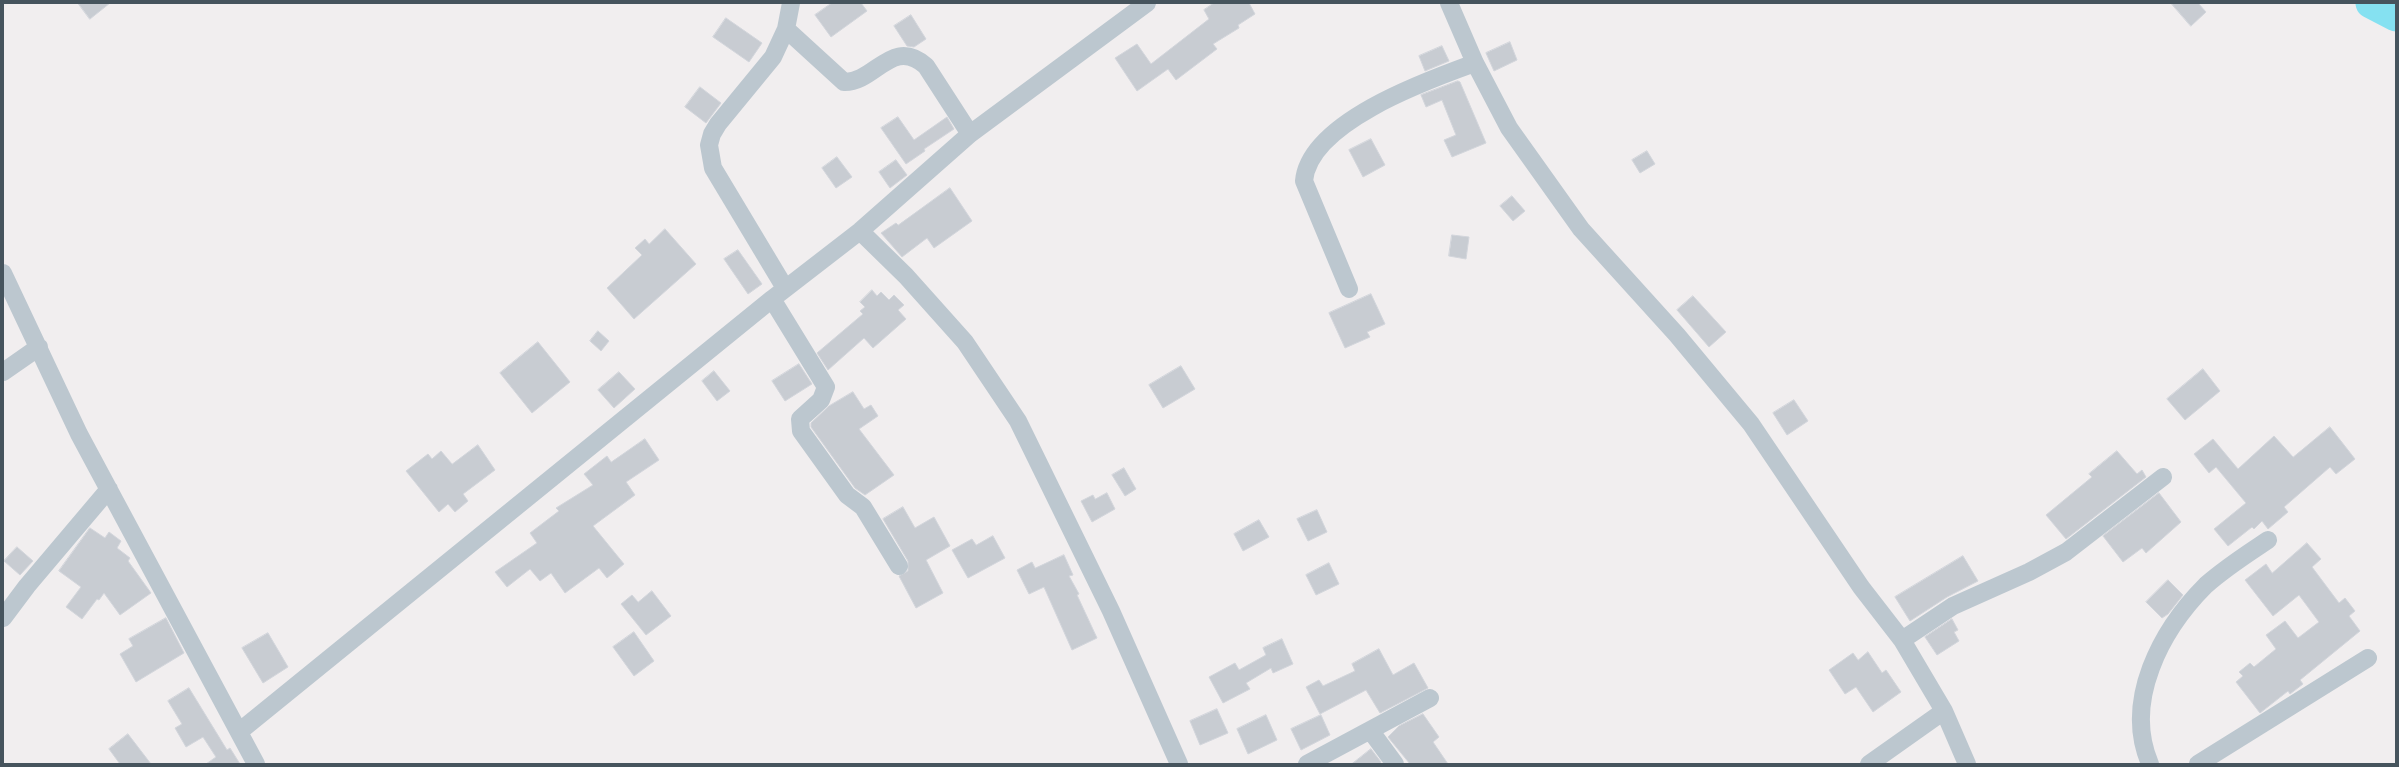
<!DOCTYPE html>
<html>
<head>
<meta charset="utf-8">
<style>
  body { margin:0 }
  #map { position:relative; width:2399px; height:767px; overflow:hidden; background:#f1eeef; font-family:Rubik,sans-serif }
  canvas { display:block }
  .frame { position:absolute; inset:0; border:4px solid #46545d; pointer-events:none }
</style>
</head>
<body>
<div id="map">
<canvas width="2399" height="767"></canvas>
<div class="frame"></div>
</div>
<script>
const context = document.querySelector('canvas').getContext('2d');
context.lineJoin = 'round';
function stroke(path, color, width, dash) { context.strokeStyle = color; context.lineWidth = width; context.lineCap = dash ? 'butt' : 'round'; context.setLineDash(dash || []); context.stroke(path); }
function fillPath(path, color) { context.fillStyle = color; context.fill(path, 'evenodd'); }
stroke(new Path2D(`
  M2371 3 2396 16`), '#85e1f1', 31);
const building = new Path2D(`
  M78 3H110L90 19Z
  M832 3H861L867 11 831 37 815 15Z
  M1214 3H1249L1255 14 1238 25 1239 28 1213 44 1217 49 1176 80 1168 69 1137 91 1115 58 1137 44 1151 64 1209 19 1204 10Z
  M2171 3H2198L2206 12 2191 26Z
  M911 15 926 39 914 47 907 46 894 26Z
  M726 18 762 43 749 62 713 37Z
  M1510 42 1517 60 1494 71 1486 53Z
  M1442 46 1449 61 1425 71 1419 56Z
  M1458 81 1460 82 1486 143 1452 157 1444 140 1456 135 1442 100 1426 107 1421 95Z
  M700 87 721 103 706 123 685 107Z
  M898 117 914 140 947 117 954 129 924 149 925 151 906 164 881 128Z
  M1371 139 1385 165 1363 177 1349 150Z
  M1647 151 1655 164 1640 173 1632 160Z
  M837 157 852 177 836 188 822 168Z
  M896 160 907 175 890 188 879 172Z
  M950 188 972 221 934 248 927 238 902 257 881 233 896 223 898 225Z
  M1512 196 1525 211 1513 221 1500 206Z
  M665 229 696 264 634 319 607 288 642 255 635 248 645 239 649 244Z
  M1452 235 1469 237 1466 259 1449 256Z
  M738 250 762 284 748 294 724 259Z
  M872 290 877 296 881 292 889 300 894 295 904 305 898 310 906 319 873 348 864 338 828 370 817 353 863 314 860 311 865 307 860 302Z
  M1371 294 1385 324 1367 332 1370 337 1345 348 1329 313Z
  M1693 296 1726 332 1709 347 1677 310Z
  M598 331 609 341 601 351 590 341Z
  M538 342 570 382 532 413 500 373Z
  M799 364 812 384 785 401 772 381Z
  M1181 366 1195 389 1163 408 1149 385Z
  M2203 369 2220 391 2185 420 2167 399Z
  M714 371 730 391 717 401 702 381Z
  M619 372 635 389 614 408 598 390Z
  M853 392 864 409 871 405 878 416 859 429 894 475 865 495 855 488 811 427V423L829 406Z
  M1794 400 1808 421 1787 435 1773 413Z
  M2330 427 2355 459 2336 474 2330 467 2284 507 2288 512 2268 529 2262 521 2254 529 2252 527 2228 546 2214 529 2246 503 2216 467 2209 473 2194 454 2213 439 2238 469 2274 436 2293 457Z
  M645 439 659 460 626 482 635 495 593 526 624 564 607 578 599 568 565 593 551 573 540 581 530 569 507 587 495 572 537 543 530 533 559 511 556 508 593 485 584 474 607 456 611 462Z
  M478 445 495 470 463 494 468 501 455 512 448 504 439 512 406 471 428 454 432 459 441 451 452 464Z
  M2117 451 2137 474 2142 470 2146 477 2066 539 2046 515 2092 477 2089 474Z
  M1124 468 1136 489 1125 496 1112 475Z
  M1107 493 1115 509 1092 522 1081 501 1093 495 1095 499Z
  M2159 493 2181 522 2146 553 2142 548 2123 562 2103 536Z
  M903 507 915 528 934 517 950 546 926 560 943 593 916 608 899 576 908 571V561L883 519Z
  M1317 510 1327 532 1308 541 1297 519Z
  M1259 520 1269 537 1243 551 1234 534Z
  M90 528 105 538 109 532 121 541 117 548 130 558 128 561 151 593 120 615 104 593 99 600 97 599 82 619 66 607 81 587 59 571Z
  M993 536 1005 558 968 578 952 550 972 539 976 545Z
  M2307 543 2321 559 2312 567 2339 603 2345 598 2355 611 2349 616 2360 631 2300 680 2303 684 2290 694 2288 691 2260 713 2236 682 2243 676 2239 672 2250 663 2254 667 2276 649 2266 635 2285 621 2298 638 2319 622 2299 595 2273 616 2245 580 2266 564 2272 573Z
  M17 547 33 561 20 575 4 561Z
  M1064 555 1073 575 1069 576 1079 594 1077 595 1097 638 1072 650 1044 587 1029 594 1017 570 1032 562 1035 568Z
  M1963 556 1978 581 1947 597 1910 621 1895 597Z
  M1329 563 1339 584 1316 595 1306 575Z
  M2168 580 2183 595 2168 614 2162 618 2146 602Z
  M652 591 671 616 646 635 621 604 632 595 638 602Z
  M166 618 184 653 136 682 120 654 133 646 129 639Z
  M1952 619 1958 630 1954 632 1959 641 1937 655 1925 637Z
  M634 632 654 661 634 676 613 647Z
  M268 633 288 667 263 683 242 648Z
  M1282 639 1293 664 1273 673 1271 668 1246 683 1250 689 1223 703 1209 677 1235 663 1239 670 1266 655 1263 648Z
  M1379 649 1393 675 1414 663 1428 688 1380 713 1366 690 1320 714 1306 687 1319 680 1323 686 1355 671 1352 664Z
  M1868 652 1882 673 1886 670 1901 692 1873 712 1856 687 1845 694 1829 670 1853 653 1858 660Z
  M189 688 227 750 230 748 240 764H206L216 757 203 737 186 747 175 728 182 724 168 701Z
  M1217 709 1228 733 1200 745 1190 721Z
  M1423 714 1439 737 1433 742 1448 764H1410L1388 737 1399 726Z
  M1266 715 1277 740 1248 754 1237 729Z
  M1321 715 1330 735 1301 750 1291 729Z
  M128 734 151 764H120L109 749Z
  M1371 749 1381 762 1379 764H1352Z`);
fillPath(building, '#c8ccd2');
stroke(building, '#d2d5db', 1);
stroke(new Path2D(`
  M1449 3 1475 63 1509 128 1581 229 1677 335 1751 424 1861 587 1902 640 1944 711 1967 764
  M786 29 844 82C875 83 892 36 926 66L970 134
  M860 231 906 276 965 342 1018 421 1111 611 1179 764
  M3 273 79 434 256 764
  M785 288 713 168 709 145 712 134 718 124 773 57 786 29 791 3
  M1349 289 1304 181C1309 122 1428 80 1475 63
  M772 299 826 387 821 400 800 419 801 431 847 495 863 507 899 566
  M3 372 39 347
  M3 618 27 586 109 489
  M1902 640 1953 606 2029 572 2066 552 2163 477
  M1370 730 1395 764
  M240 731 772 299 860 231 970 134 1147 3
  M1307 764 1430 698
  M1869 764 1944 711
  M2150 764C2123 701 2161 630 2206 585 2225 568 2247 554 2268 540
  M2198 764 2368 658`), '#bcc7cf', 18);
</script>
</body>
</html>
